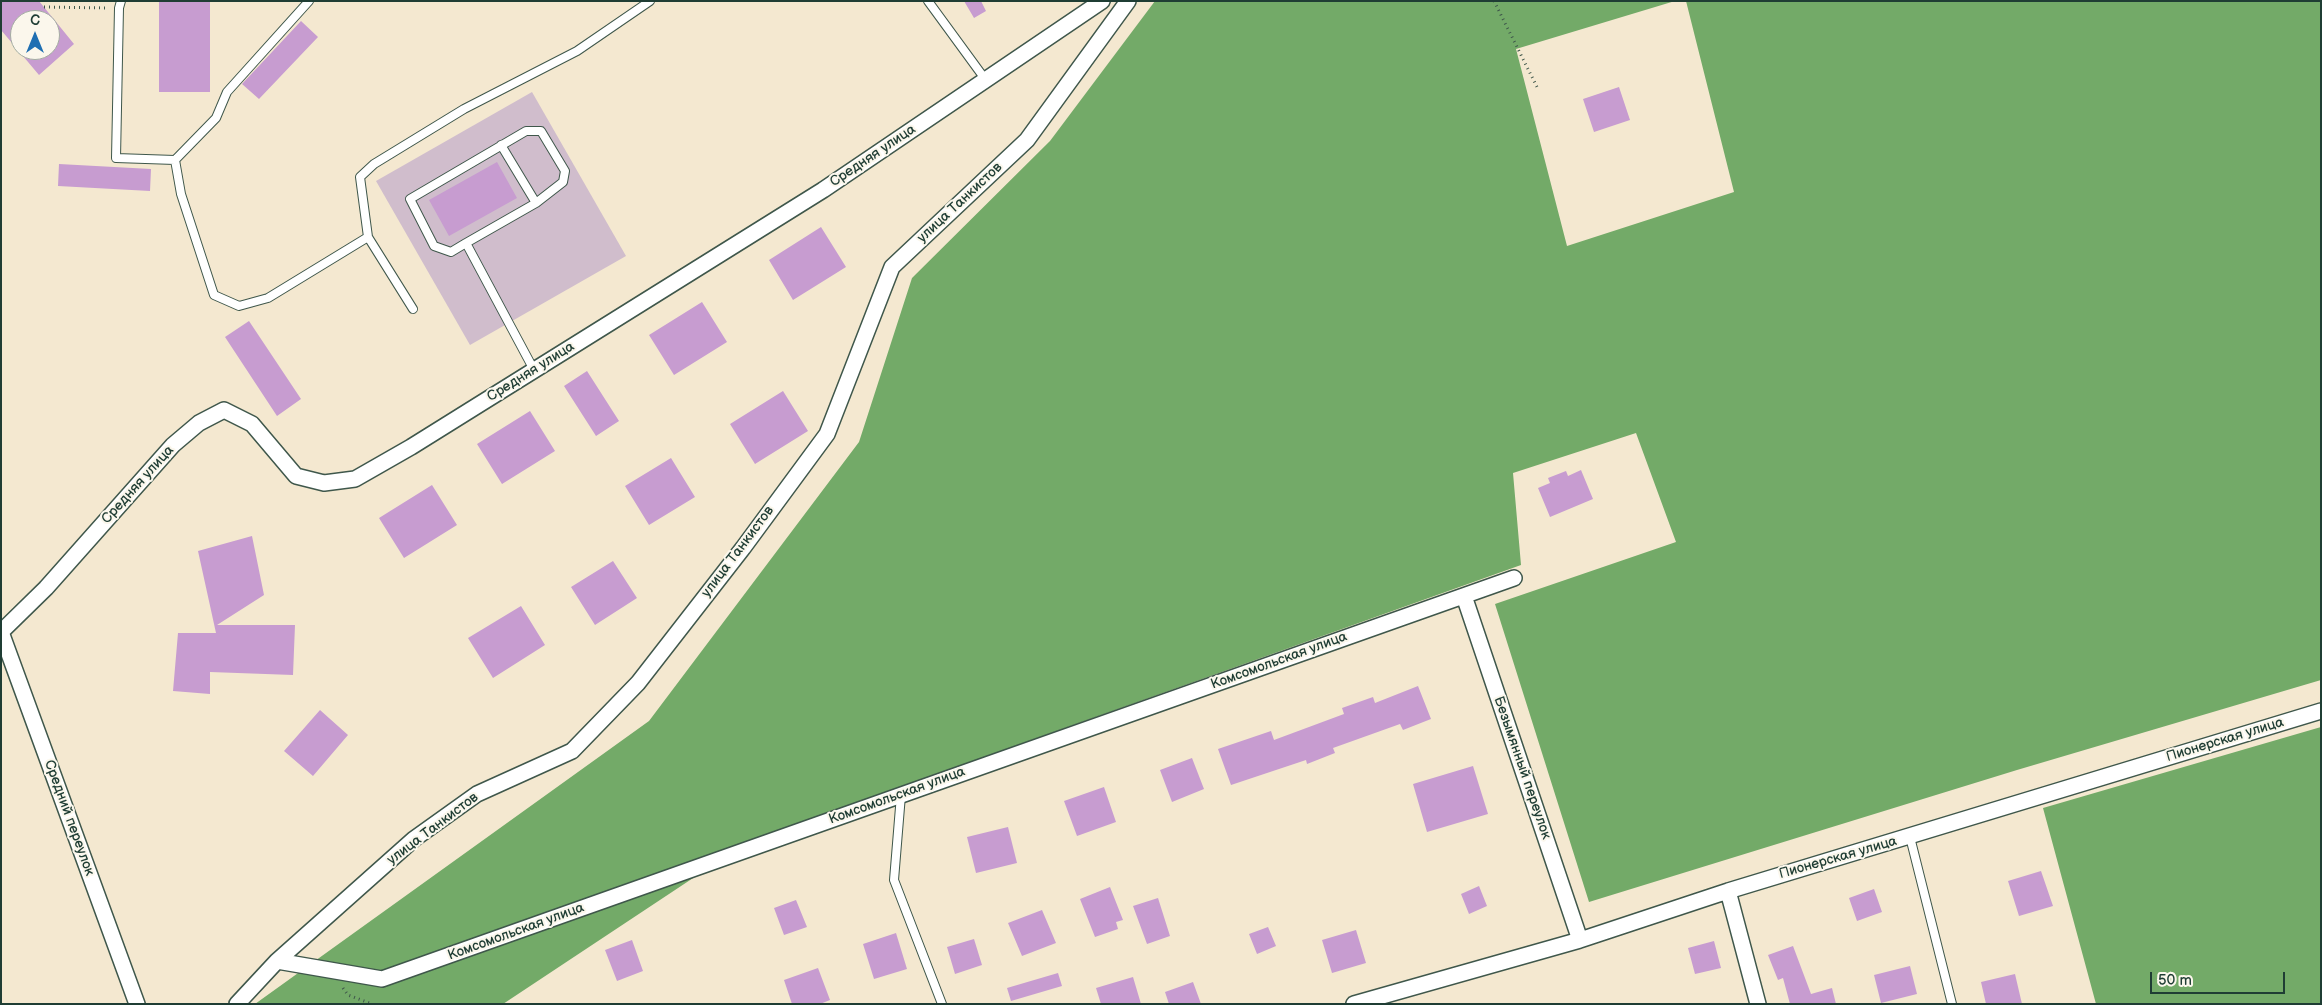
<!DOCTYPE html>
<html>
<head>
<meta charset="utf-8">
<style>
  body { margin:0 }
  #map { position:relative; width:2322px; height:1005px; overflow:hidden; background:#f4e8d0; font-family:"Balsamiq Sans",sans-serif }
  canvas { display:block }
  .frame { position:absolute; inset:0; border:2px solid #1f3d34; pointer-events:none }
  .north { position:absolute; left:10px; top:10px; width:50px; height:50px; box-sizing:border-box; background:#fbf7ec; border:1px solid #a3ada2; border-radius:50%; rotate:0deg; font-size:14px; font-weight:700; line-height:20px; text-align:center; color:#1f3d34 }
  .north::after { content:''; display:block; margin:auto; width:18px; height:22px; background:#1f6fb2; clip-path:polygon(50% 0,100% 100%,50% 72%,0 100%) }
  .scale { position:absolute; left:2150px; top:972px; width:135px; height:22px; box-sizing:border-box; border:2px solid #1f3d34; border-top:0; padding-left:6px; font-size:15px; line-height:18px; white-space:nowrap; color:#1f3d34; -webkit-text-stroke:4px #fbf7ec; paint-order:stroke }
</style>
</head>
<body>
<div id="map">
<canvas width="2322" height="1005"></canvas>
<div class="frame"></div>
<div class="north">С</div>
<div class="scale">50 m</div>
</div>
<script>
const context = document.querySelector('canvas').getContext('2d');
context.lineJoin = 'round';
function fillPath(path, color) { context.fillStyle = color; context.fill(path, 'evenodd'); }
function stroke(path, color, width, dash) { context.strokeStyle = color; context.lineWidth = width; context.lineCap = dash ? 'butt' : 'round'; context.setLineDash(dash || []); context.stroke(path); }
function label(font, color, halo, rows, align = 'center') {
  context.font = font + ' "Balsamiq Sans",sans-serif'; context.lineWidth = 4; context.setLineDash([]); context.textBaseline = 'middle'; context.strokeStyle = halo; context.fillStyle = color; for (const [text, x, y, turn = 0] of rows) {
    context.save(); context.translate(x, y); context.rotate((+turn || 0) * Math.PI / 180); context.textAlign = isNaN(turn) ? turn : align; if (halo) context.strokeText(text, 0, 0); context.fillText(text, 0, 0); context.restore();
  }
}
fillPath(new Path2D(`
  M532 92 626 256 470 345 376 181Z`), '#d0bdcc');
fillPath(new Path2D(`
  M1155 1H1675L1516 49 1567 246 1734 192 1686 1H2321V680L2017 770 1589 902 1495 604 1676 542 1636 433 1513 473 1521 565 749 841 503 1004H255L649 721 859 442 912 278 1050 141Z
  M2321 727V1004H2096L2043 808Z`), '#73aa68');
fillPath(new Path2D(`
  M1 1H39L74 44 39 75 1 30ZM20 20H50V50H20Z
  M159 1H210V92H159Z
  M964 1H981L986 11 974 18Z
  M301 21 318 37 259 99 242 84Z
  M1619 87 1630 120 1594 132 1583 99Z
  M497 162 517 198 449 236 429 200Z
  M59 164 151 169 150 191 58 186Z
  M821 227 846 267 793 300 769 260Z
  M702 302 727 342 674 375 649 335Z
  M249 321 301 399 277 416 225 337Z
  M587 371 619 421 596 436 564 386Z
  M783 391 808 431 755 464 730 424Z
  M530 411 555 451 502 484 477 444Z
  M671 458 695 497 649 525 625 486Z
  M1581 470 1593 499 1550 517 1538 488 1550 483 1548 478 1566 471 1568 476Z
  M432 485 457 525 404 558 379 518Z
  M252 536 264 595 217 625H295L293 675 210 672V694L173 691 178 633H216L198 551Z
  M613 561 637 598 595 625 571 587Z
  M521 606 545 645 493 678 468 638Z
  M1418 686 1431 719 1403 730 1400 724 1333 748 1335 753 1307 764 1306 760 1231 785 1218 749 1271 731 1274 740 1344 714 1342 708 1373 697 1375 703Z
  M320 710 348 735 313 776 284 751Z
  M1192 758 1204 789 1172 802 1160 770Z
  M1473 766 1488 814 1427 832 1413 784Z
  M1104 787 1116 822 1077 836 1064 801Z
  M1008 827 1017 863 976 873 967 837Z
  M2041 871 2053 906 2019 916 2008 881Z
  M1479 886 1487 906 1469 914 1461 894Z
  M1110 887 1123 920 1116 922 1118 929 1095 937 1080 899Z
  M1874 889 1882 912 1857 921 1849 898Z
  M1158 898 1170 936 1147 944 1133 906Z
  M796 900 807 927 784 935 774 908Z
  M1042 910 1056 943 1022 956 1008 923Z
  M1268 927 1276 946 1257 954 1249 934Z
  M1356 930 1366 963 1332 973 1322 940Z
  M896 933 907 969 874 979 863 944Z
  M974 939 982 965 955 974 947 947Z
  M632 940 643 971 617 981 605 950Z
  M1714 941 1721 968 1695 974 1688 948Z
  M1793 946 1811 994 1832 988 1836 1004H1790L1783 978 1778 980 1768 955Z
  M1910 966 1917 994 1881 1003 1874 975Z
  M818 968 830 1000 820 1004H792L784 980Z
  M1058 973 1062 986 1011 1001 1007 988Z
  M2015 974 2022 1004H1986L1981 982Z
  M1133 977 1141 1004H1101L1096 988Z
  M1193 982 1201 1004H1169L1165 992Z`), '#c79cd0');
const lane = new Path2D(`
  M121 1 119 8 116 158 175 160 216 118 227 92 309 1
  M928 1 985 79
  M501 145 536 203
  M175 160 181 194 214 295 239 306 268 298 368 237 360 177 374 164 464 109 577 51 650 1
  M368 237 413 309
  M466 243 451 252 434 246 410 199 526 131H541L565 171 563 182 536 203 466 243 534 370
  M901 795 894 880 942 1004
  M1910 837 1952 1004`);
const street = new Path2D(`
  M1464 596 1580 940
  M1 632 46 588 173 445 199 423 224 410 252 424 296 476 324 483 355 479 411 447 823 190 1102 1
  M1 632 137 1004
  M1728 891 1758 1004
  M277 961 382 979 1514 578
  M237 1004 277 961 414 839 477 794 572 751 638 683 743 548 827 434 892 267 1027 140 1128 1
  M1354 1004 1580 940 1728 891 2321 711`);
stroke(lane, '#3f574b', 10);
stroke(street, '#3f574b', 18);
stroke(new Path2D(`
  M1494 1 1537 87
  M44 7 108 8
  M343 988 348 995 372 1004`), '#3f574b', 3, [1, 4]);
stroke(lane, '#fff', 8);
stroke(street, '#fff', 15);
label('14px', '#1f3d34', '#fbf7ec', [
  ["Средняя улица",873,156,-34],
  ["улица Танкистов",960,203,-43],
  ["Средняя улица",531,372,-32],
  ["Средняя улица",138,485,-48],
  ["улица Танкистов",738,552,-53],
  ["Комсомольская улица",1279,661,-20],
  ["Пионерская улица",2225,740,-17],
  ["Безымянный переулок",1522,768,71],
  ["Комсомольская улица",897,796,-20],
  ["Средний переулок",69,818,70],
  ["улица Танкистов",433,829,-37],
  ["Пионерская улица",1838,858,-16],
  ["Комсомольская улица",516,932,-20]
]);
</script>
</body>
</html>
